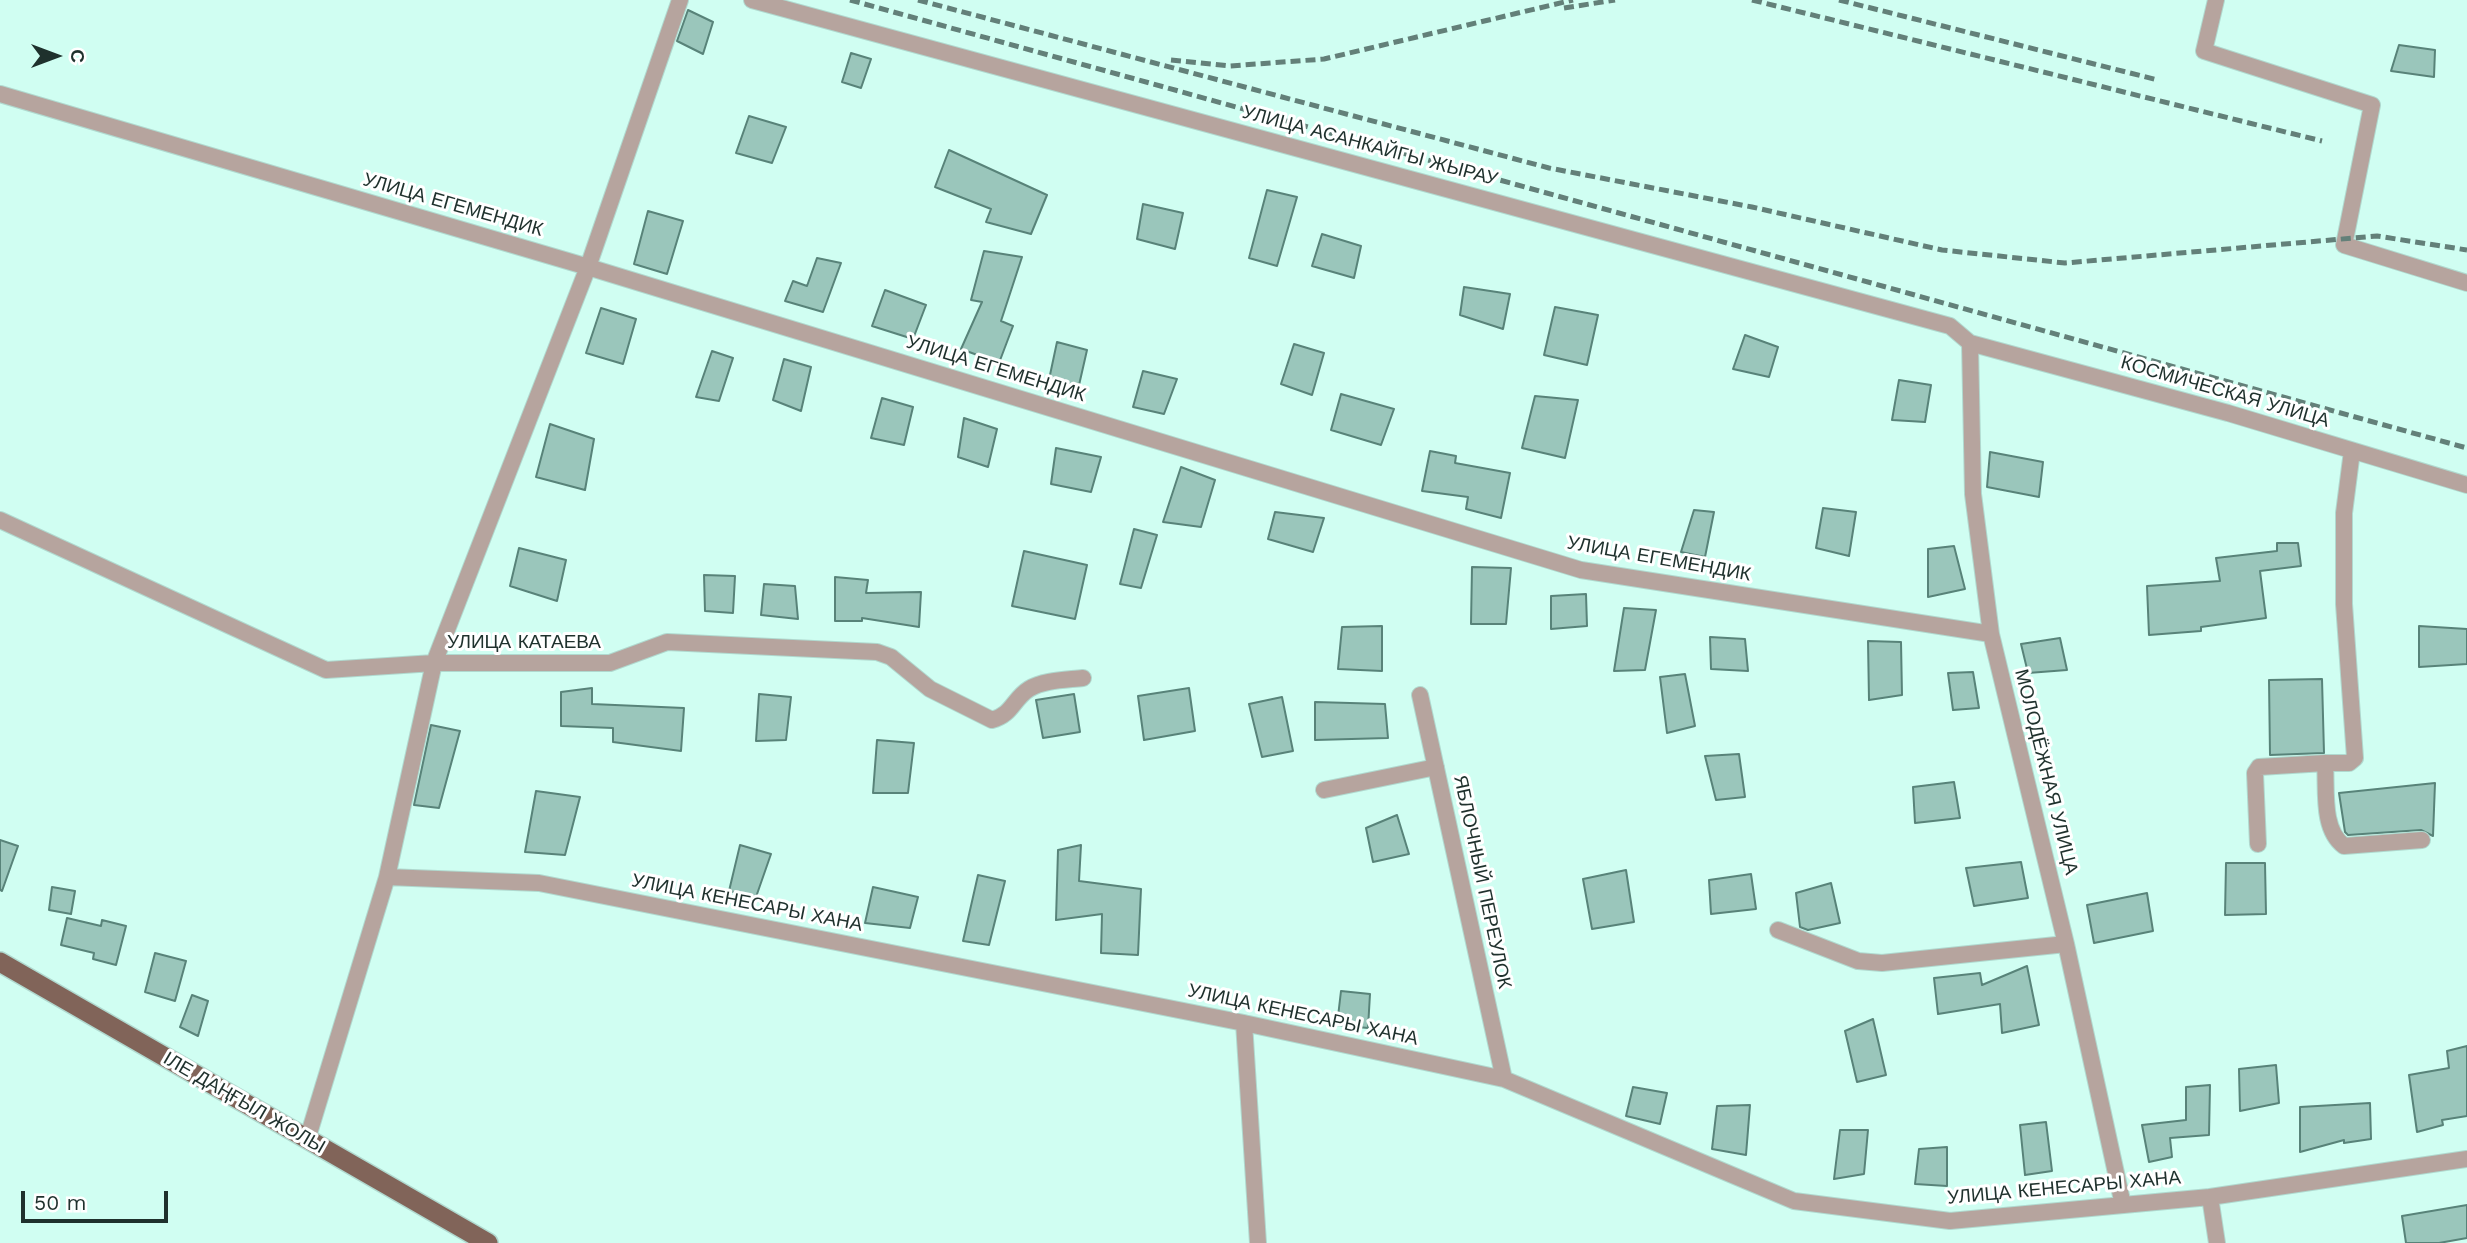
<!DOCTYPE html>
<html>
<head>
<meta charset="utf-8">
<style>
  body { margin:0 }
  #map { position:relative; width:2467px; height:1243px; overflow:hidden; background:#d0fef2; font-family:"Work Sans",sans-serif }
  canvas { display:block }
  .north { position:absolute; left:21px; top:21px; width:70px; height:70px; -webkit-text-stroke:5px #fff; paint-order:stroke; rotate:90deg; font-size:19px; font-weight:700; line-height:28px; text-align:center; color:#1f312d }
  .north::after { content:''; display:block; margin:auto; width:24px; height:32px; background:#1f312d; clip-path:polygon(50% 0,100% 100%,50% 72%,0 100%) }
  .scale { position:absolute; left:21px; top:1191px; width:147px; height:32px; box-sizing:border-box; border:4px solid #1f312d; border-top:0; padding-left:9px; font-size:21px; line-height:24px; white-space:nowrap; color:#1f312d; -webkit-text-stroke:5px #fff; paint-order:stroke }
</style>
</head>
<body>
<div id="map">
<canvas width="2467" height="1243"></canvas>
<div class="north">С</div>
<div class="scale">50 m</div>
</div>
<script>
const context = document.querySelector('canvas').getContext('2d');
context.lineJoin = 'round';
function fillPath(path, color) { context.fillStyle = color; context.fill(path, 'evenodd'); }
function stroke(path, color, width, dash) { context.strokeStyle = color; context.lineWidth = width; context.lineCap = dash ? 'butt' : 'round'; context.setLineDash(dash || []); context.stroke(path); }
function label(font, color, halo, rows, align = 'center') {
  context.font = font + ' "Work Sans",sans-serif'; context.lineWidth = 6; context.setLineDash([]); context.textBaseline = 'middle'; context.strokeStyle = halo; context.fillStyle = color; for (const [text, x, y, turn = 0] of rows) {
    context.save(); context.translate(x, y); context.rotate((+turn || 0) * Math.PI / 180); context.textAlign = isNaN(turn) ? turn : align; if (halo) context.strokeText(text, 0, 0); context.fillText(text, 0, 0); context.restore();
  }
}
const building = new Path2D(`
  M688 10 713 22 703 54 677 41Z
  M2399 45 2435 50 2434 77 2391 71Z
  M851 53 871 59 861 88 842 82Z
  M749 116 786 127 772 163 736 153Z
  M949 150 1047 195 1031 234 986 222 991 209 935 187Z
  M1267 190 1297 197 1277 266 1249 258Z
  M1143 204 1183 213 1175 249 1137 239Z
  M648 211 683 221 667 274 634 264Z
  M1322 234 1361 246 1354 278 1312 266Z
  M984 251 1022 257 1001 321 1013 326 999 363 961 349 982 302 971 300Z
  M817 258 841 263 823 312 785 301 793 281 807 286Z
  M1464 287 1510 294 1503 329 1460 315Z
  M885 290 926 305 913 339 872 326Z
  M1555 307 1598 315 1587 365 1544 355Z
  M601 308 636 319 623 364 586 353Z
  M1745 335 1778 347 1769 377 1733 369Z
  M1057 342 1087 350 1077 394 1047 389Z
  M1294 344 1324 353 1312 395 1281 384Z
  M712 351 733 358 719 401 696 397Z
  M784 359 811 367 801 411 773 400Z
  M1143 371 1177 379 1164 414 1133 407Z
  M1899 380 1931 385 1925 422 1892 420Z
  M1341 394 1394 409 1381 445 1331 430Z
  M1535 396 1578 400 1565 458 1522 448Z
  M882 398 913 407 904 445 871 438Z
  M964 418 997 429 988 467 958 457Z
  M550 424 594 439 585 490 536 477Z
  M1056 448 1101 457 1091 492 1051 484Z
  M1430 451 1456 456 1455 463 1510 473 1501 518 1466 509 1468 497 1422 491Z
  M1990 452 2043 462 2039 497 1987 487Z
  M1181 467 1215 480 1201 527 1163 522Z
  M1823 508 1856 512 1849 556 1816 548Z
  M1694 510 1714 512 1705 557 1681 552Z
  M1275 512 1324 518 1313 552 1268 539Z
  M1134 529 1157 535 1141 588 1120 584Z
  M2277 543H2298L2301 566 2260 571 2266 618 2201 627V631L2149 635 2147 586 2220 581 2216 558 2277 551Z
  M1954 546 1965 589 1928 597V549Z
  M519 548 566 560 557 601 510 586Z
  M1024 551 1087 565 1075 619 1012 606Z
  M1472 567 1511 568 1506 624H1471Z
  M704 575 735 576 733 613 705 611Z
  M835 577 868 580 866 593 921 592 919 627 862 618V621H835Z
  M764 584 795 586 798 619 761 615Z
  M1586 594 1587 626 1551 629V596Z
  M1624 608 1656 610 1645 670 1614 671Z
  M1382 626V671L1338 669 1342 627Z
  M2419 626 2467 629V664L2419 667Z
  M1710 637 1745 639 1748 671 1711 669Z
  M2060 638 2067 670 2028 673 2021 644Z
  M1868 641 1901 642 1902 695 1869 700Z
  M1973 672 1979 708 1953 710 1948 673Z
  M1685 674 1695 726 1667 733 1660 677Z
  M2322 679 2324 753 2270 755 2269 680Z
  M592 688V704L684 708 681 751 613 742V728L561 726V692Z
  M1189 688 1195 731 1144 740 1138 696Z
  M759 694 791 697 786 740 756 741Z
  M1074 694 1080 732 1043 738 1036 700Z
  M1282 697 1293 751 1262 757 1249 704Z
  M1315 702 1385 704 1388 738 1315 740Z
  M431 725 460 731 439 808 414 805Z
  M877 740 914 743 908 793H873Z
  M1739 754 1745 797 1716 800 1705 756Z
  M1954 782 1960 818 1915 823 1913 787Z
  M2435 783 2433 836 2421 830 2348 835 2345 832 2339 793Z
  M536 791 580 797 565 855 525 852Z
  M1397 815 1409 854 1373 862 1366 828Z
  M0 840 18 846 2 891 0 890Z
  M740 845 771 854 756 897 729 891Z
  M1081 845 1079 881 1141 889 1138 955 1101 953 1102 914 1056 920 1058 850Z
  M2021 862 2028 898 1974 906 1966 868Z
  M2226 863H2265L2266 914 2225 915Z
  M1626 870 1634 922 1592 929 1583 879Z
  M1751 874 1756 909 1711 914 1709 880Z
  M978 875 1005 881 989 945 963 941Z
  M1831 883 1840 923 1808 930 1800 927 1796 893Z
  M52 887 75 891 71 914 49 910Z
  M873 887 918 897 910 928 865 923Z
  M2147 893 2153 931 2094 943 2087 905Z
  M67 918 101 926 102 920 126 926 116 965 93 959 94 953 61 945Z
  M155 953 186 961 175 1001 145 992Z
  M2027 966 2039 1025 2002 1033 2000 1004 1938 1014 1934 978 1980 973 1982 985Z
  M1341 991 1370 994 1368 1028 1337 1025Z
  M192 995 208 1001 198 1036 180 1027Z
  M1873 1019 1886 1075 1857 1082 1845 1031Z
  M2467 1046V1116L2442 1120 2443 1125 2417 1132 2409 1075 2449 1068 2447 1051Z
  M2276 1065 2279 1103 2240 1111 2239 1069Z
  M2210 1085 2209 1135 2170 1138 2172 1157 2149 1162 2142 1125 2186 1120V1087Z
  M1633 1087 1667 1093 1660 1124 1626 1116Z
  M2370 1103 2371 1139 2344 1143V1140L2300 1152V1107Z
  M1750 1105 1746 1155 1712 1149 1717 1106Z
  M2046 1122 2052 1171 2025 1175 2020 1125Z
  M1840 1130H1868L1864 1174 1834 1179Z
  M1947 1147V1186L1915 1184 1919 1149Z
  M2467 1205V1238L2439 1243H2406L2402 1216Z`);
fillPath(building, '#9ac6bb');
stroke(building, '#588379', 2);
const minor = new Path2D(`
  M752 0 1950 326 1970 343
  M2216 0 2204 51 2372 105 2344 245 2467 283
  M0 94 588 267 1581 570 1991 634
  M1970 343 1973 494 1991 634 2066 944 2123 1205
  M1970 343 2228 413 2467 485
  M2352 451 2344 513V604L2355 758 2349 763H2325C2327 789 2321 829 2344 846L2422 840
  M0 520 326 670 434 663H610L667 642 877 652 891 657 930 689 992 720C1012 715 1013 699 1029 689 1043 680 1066 680 1083 678
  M1420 695 1504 1079
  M1324 790 1436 767
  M2258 844 2255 773 2259 767 2325 763
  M387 877 434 663 588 267 680 0
  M1778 930 1858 961 1882 963 2066 944
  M1244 1023 1258 1243
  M307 1140 387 877 539 883 1244 1023 1504 1079 1794 1201 1950 1221 2210 1197 2467 1159
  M2210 1197 2217 1243`);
const primary = new Path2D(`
  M0 962 488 1243`);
stroke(minor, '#b0d9cf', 18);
stroke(primary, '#b0d9cf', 22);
stroke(minor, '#b6a49e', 16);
stroke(primary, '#816459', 19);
stroke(new Path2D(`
  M850 0 2467 448
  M918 0 1549 168 1752 207 1942 250 2065 263 2377 236 2467 250
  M1752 0 2322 141
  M1839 0 2158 80
  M1564 8 1615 0
  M1171 60 1230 66 1324 59 1573 0`), '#638079', 5, [10, 5]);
label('19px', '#1f312d', '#fff', [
  ["УЛИЦА АСАНКАЙГЫ ЖЫРАУ",1370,146,15],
  ["УЛИЦА ЕГЕМЕНДИК",453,205,16],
  ["УЛИЦА ЕГЕМЕНДИК",996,369,17],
  ["КОСМИЧЕСКАЯ УЛИЦА",2225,392,16],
  ["УЛИЦА ЕГЕМЕНДИК",1659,559,10],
  ["УЛИЦА КАТАЕВА",524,642],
  ["МОЛОДЁЖНАЯ УЛИЦА",2046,772,76],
  ["ЯБЛОЧНЫЙ ПЕРЕУЛОК",1482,882,78],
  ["УЛИЦА КЕНЕСАРЫ ХАНА",747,903,11],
  ["УЛИЦА КЕНЕСАРЫ ХАНА",1303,1015,12],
  ["ІЛЕ ДАҢҒЫЛ ЖОЛЫ",244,1103,30],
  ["УЛИЦА КЕНЕСАРЫ ХАНА",2064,1188,-5]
]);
</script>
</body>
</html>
